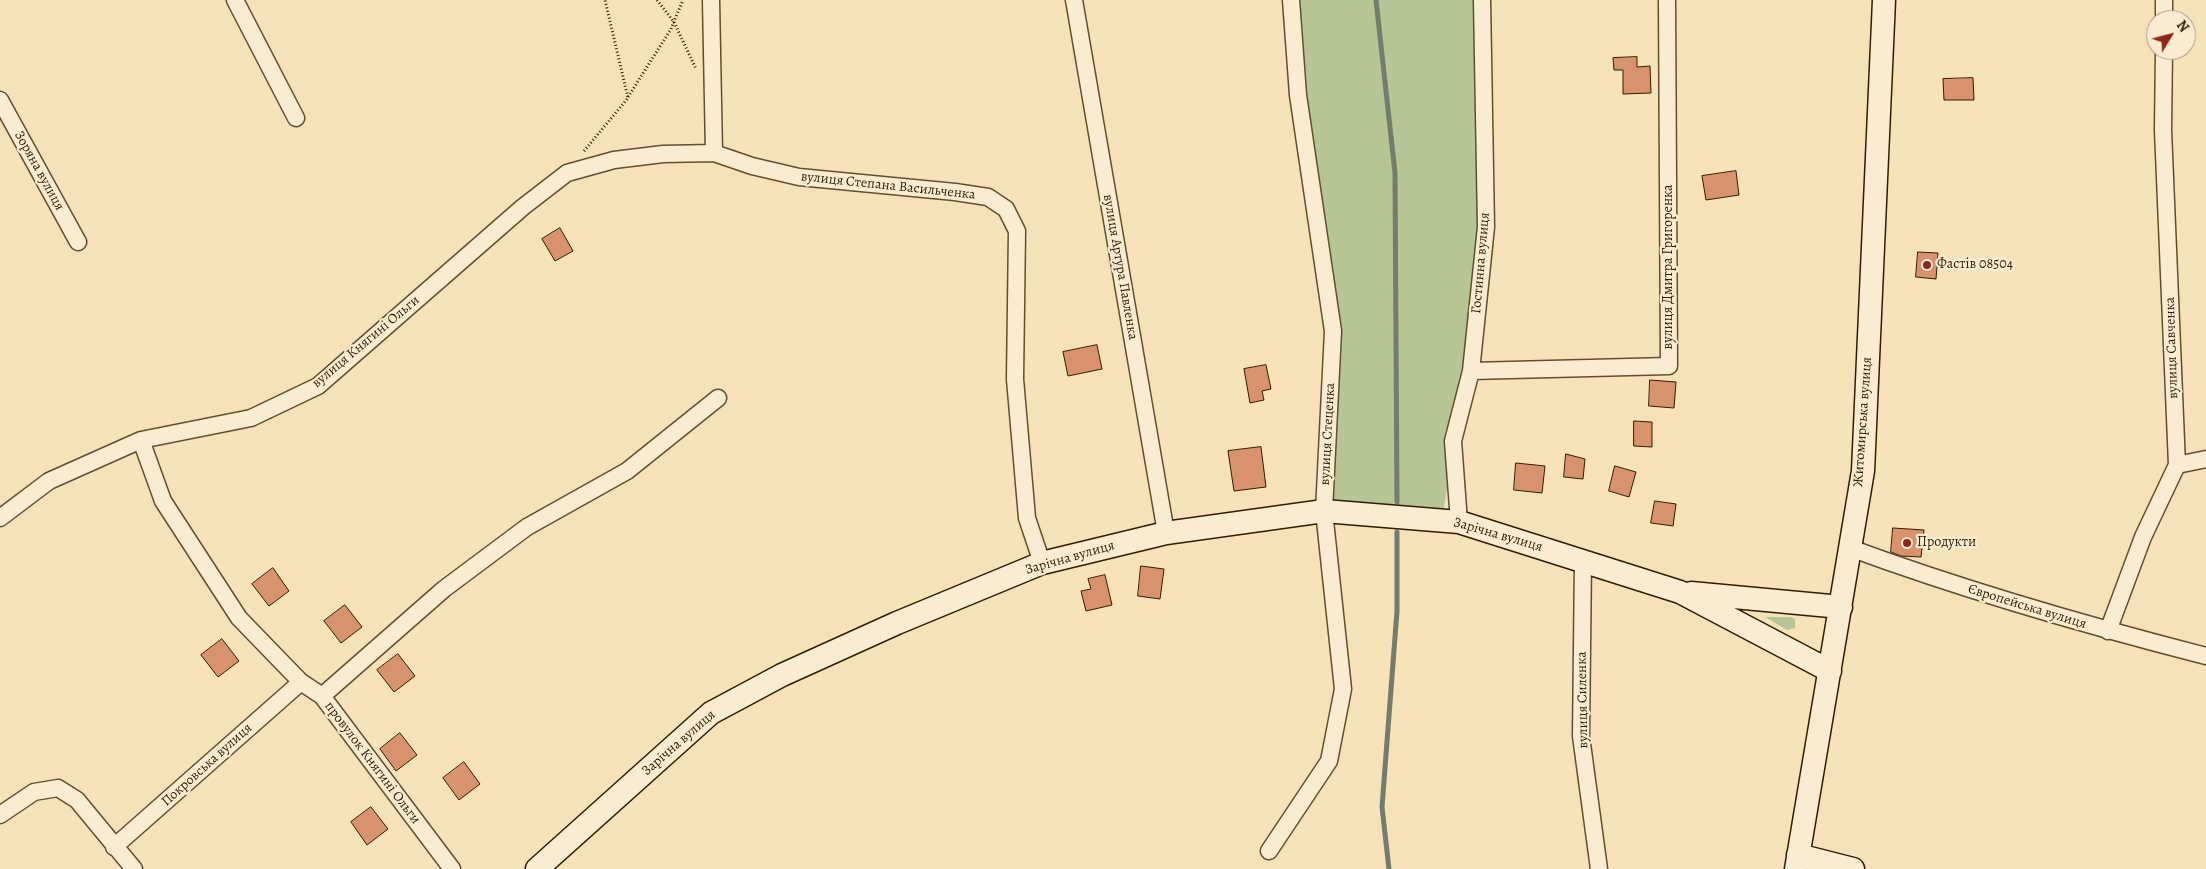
<!DOCTYPE html>
<html>
<head>
<meta charset="utf-8">
<style>
  body { margin:0 }
  #map { position:relative; width:2206px; height:869px; overflow:hidden; background:#f6e2b8; font-family:Alegreya,serif }
  canvas { display:block }
  .north { position:absolute; left:2146px; top:10px; width:50px; height:50px; box-sizing:border-box; background:#f9ecd1; border:1px solid #a9997d; border-radius:50%; rotate:53deg; font-size:14px; font-weight:700; line-height:20px; text-align:center; color:#321c00 }
  .north::after { content:''; display:block; margin:auto; width:18px; height:22px; background:#8f2418; clip-path:polygon(50% 0,100% 100%,50% 72%,0 100%) }
</style>
</head>
<body>
<div id="map">
<canvas width="2206" height="869"></canvas>
<div class="north">N</div>
</div>
<script>
const context = document.querySelector('canvas').getContext('2d');
context.lineJoin = 'round';
function fillPath(path, color) { context.fillStyle = color; context.fill(path, 'evenodd'); }
function stroke(path, color, width, dash) { context.strokeStyle = color; context.lineWidth = width; context.lineCap = dash ? 'butt' : 'round'; context.setLineDash(dash || []); context.stroke(path); }
function label(font, color, halo, rows, align = 'center') {
  context.font = font + ' Alegreya,serif'; context.lineWidth = 4.5; context.setLineDash([]); context.textBaseline = 'middle'; context.strokeStyle = halo; context.fillStyle = color; for (const [text, x, y, turn = 0] of rows) {
    context.save(); context.translate(x, y); context.rotate((+turn || 0) * Math.PI / 180); context.textAlign = isNaN(turn) ? turn : align; if (halo) context.strokeText(text, 0, 0); context.fillText(text, 0, 0); context.restore();
  }
}
fillPath(new Path2D(`
  M1291 0H1480L1486 227 1442 521 1324 511 1333 331Z
  M1765 617H1791L1795 619V628L1787 630Z`), '#b7c493');
stroke(new Path2D(`
  M1376 0 1395 173 1397 502
  M1389 869 1382 807 1397 611V532`), '#737c6d', 5);
const building = new Path2D(`
  M1637 57V67L1650 66 1651 93 1623 94V70H1614L1613 58Z
  M1973 78 1974 100H1944L1943 79Z
  M1736 171 1739 195 1706 200 1702 176Z
  M560 228 573 251 555 261 542 239Z
  M1918 252 1938 253 1936 279 1916 277Z
  M1097 345 1102 369 1068 376 1063 352Z
  M1266 365 1271 389 1262 391 1264 400 1250 403 1244 369Z
  M1650 380 1676 382 1674 408 1649 406Z
  M1634 421 1652 422V447L1634 446Z
  M1261 447 1266 487 1234 491 1228 451Z
  M1566 454 1585 459 1583 479 1564 477Z
  M1516 463 1545 466 1542 493 1514 490Z
  M1615 466 1636 472 1629 497 1609 491Z
  M1655 501 1676 504 1673 526 1651 523Z
  M1893 528 1924 530 1921 557 1901 556 1891 552Z
  M1141 566 1164 569 1160 599 1138 596Z
  M273 568 289 591 269 606 252 584Z
  M1105 575 1112 605 1086 611 1081 591 1091 589 1088 579Z
  M345 605 362 627 341 643 324 621Z
  M222 639 239 661 218 677 201 655Z
  M398 654 415 676 394 692 377 670Z
  M400 733 417 755 396 771 380 749Z
  M464 762 480 784 459 800 443 778Z
  M371 807 388 829 367 845 351 822Z`);
fillPath(building, '#d8926d');
stroke(building, '#321c00', 1);
const street = new Path2D(`
  M235 0 296 118
  M711 0 714 153 752 166 799 177 955 192 988 197 1006 209 1017 231 1015 379 1027 518 1042 563
  M1074 0 1166 533
  M2164 20V0
  M0 100 78 242
  M1471 371 1669 366 1667 0
  M141 440 163 501 239 618 301 682 322 696 452 869
  M2177 465 2206 459
  M0 518 49 481 141 440 251 418 318 386 523 207 567 173 614 160 663 154 714 153
  M1459 522 1453 441 1471 371 1486 227 1482 0
  M1850 548C1967 591 2085 625 2206 656
  M1583 560 1581 736 1599 869
  M2108 631 2143 537 2177 465 2163 130 2164 50
  M322 696 444 589 527 527 627 471 718 398
  M0 815 34 792 58 788 77 800 134 869
  M114 847 301 682
  M1269 851 1329 761 1343 689 1324 511 1333 331 1298 95 1291 0`);
const secondary = new Path2D(`
  M1691 593 1841 607
  M1798 855 1853 869
  M537 869 711 713 782 675 897 623 1042 563 1166 533 1324 511 1459 522 1680 592 1830 671
  M1796 869 1863 471 1884 0`);
stroke(street, '#634e2e', 19);
stroke(secondary, '#321c00', 25);
stroke(new Path2D(`
  M657 0 674 22 696 69
  M628 97 671 29 683 0
  M584 151 628 98 605 0`), '#321c00', 3, [1, 2.5]);
stroke(street, '#f9ecd1', 16);
stroke(secondary, '#f9ecd1', 22);
for (const [x, y, r, color] of [
  [1927,265,5,"#8f2418"],
  [1907,543,5,"#8f2418"]
]) { const dot = new Path2D(); dot.arc(x, y, r, 0, 2 * Math.PI); context.fillStyle = color; context.fill(dot); stroke(dot, '#f9ecd1', 2); }
label('14px', '#321c00', '#f9ecd1', [
  ["Зоряна вулиця",39,171,61],
  ["вулиця Степана Васильченка",888,186,6],
  ["Гостинна вулиця",1481,263,-85],
  ["вулиця Артура Павленка",1120,267,80],
  ["вулиця Дмитра Григоренка",1669,267,-90],
  ["вулиця Княгині Ольги",366,342,-40],
  ["вулиця Савченка",2172,348,-92],
  ["Житомирська вулиця",1863,422,-86],
  ["вулиця Стеценка",1328,434,-87],
  ["Зарічна вулиця",1498,535,16],
  ["Зарічна вулиця",1070,558,-16],
  ["Європейська вулиця",2027,607,17],
  ["вулиця Силенка",1583,700,-91],
  ["Зарічна вулиця",679,743,-41],
  ["провулок Княгині Ольги",372,763,53],
  ["Покровська вулиця",207,765,-42]
]);
label('14px', '#321c00', '#f9ecd1', [
  ["Фастів 08504",1937,265],
  ["Продукти",1917,543]
], 'left');
</script>
</body>
</html>
